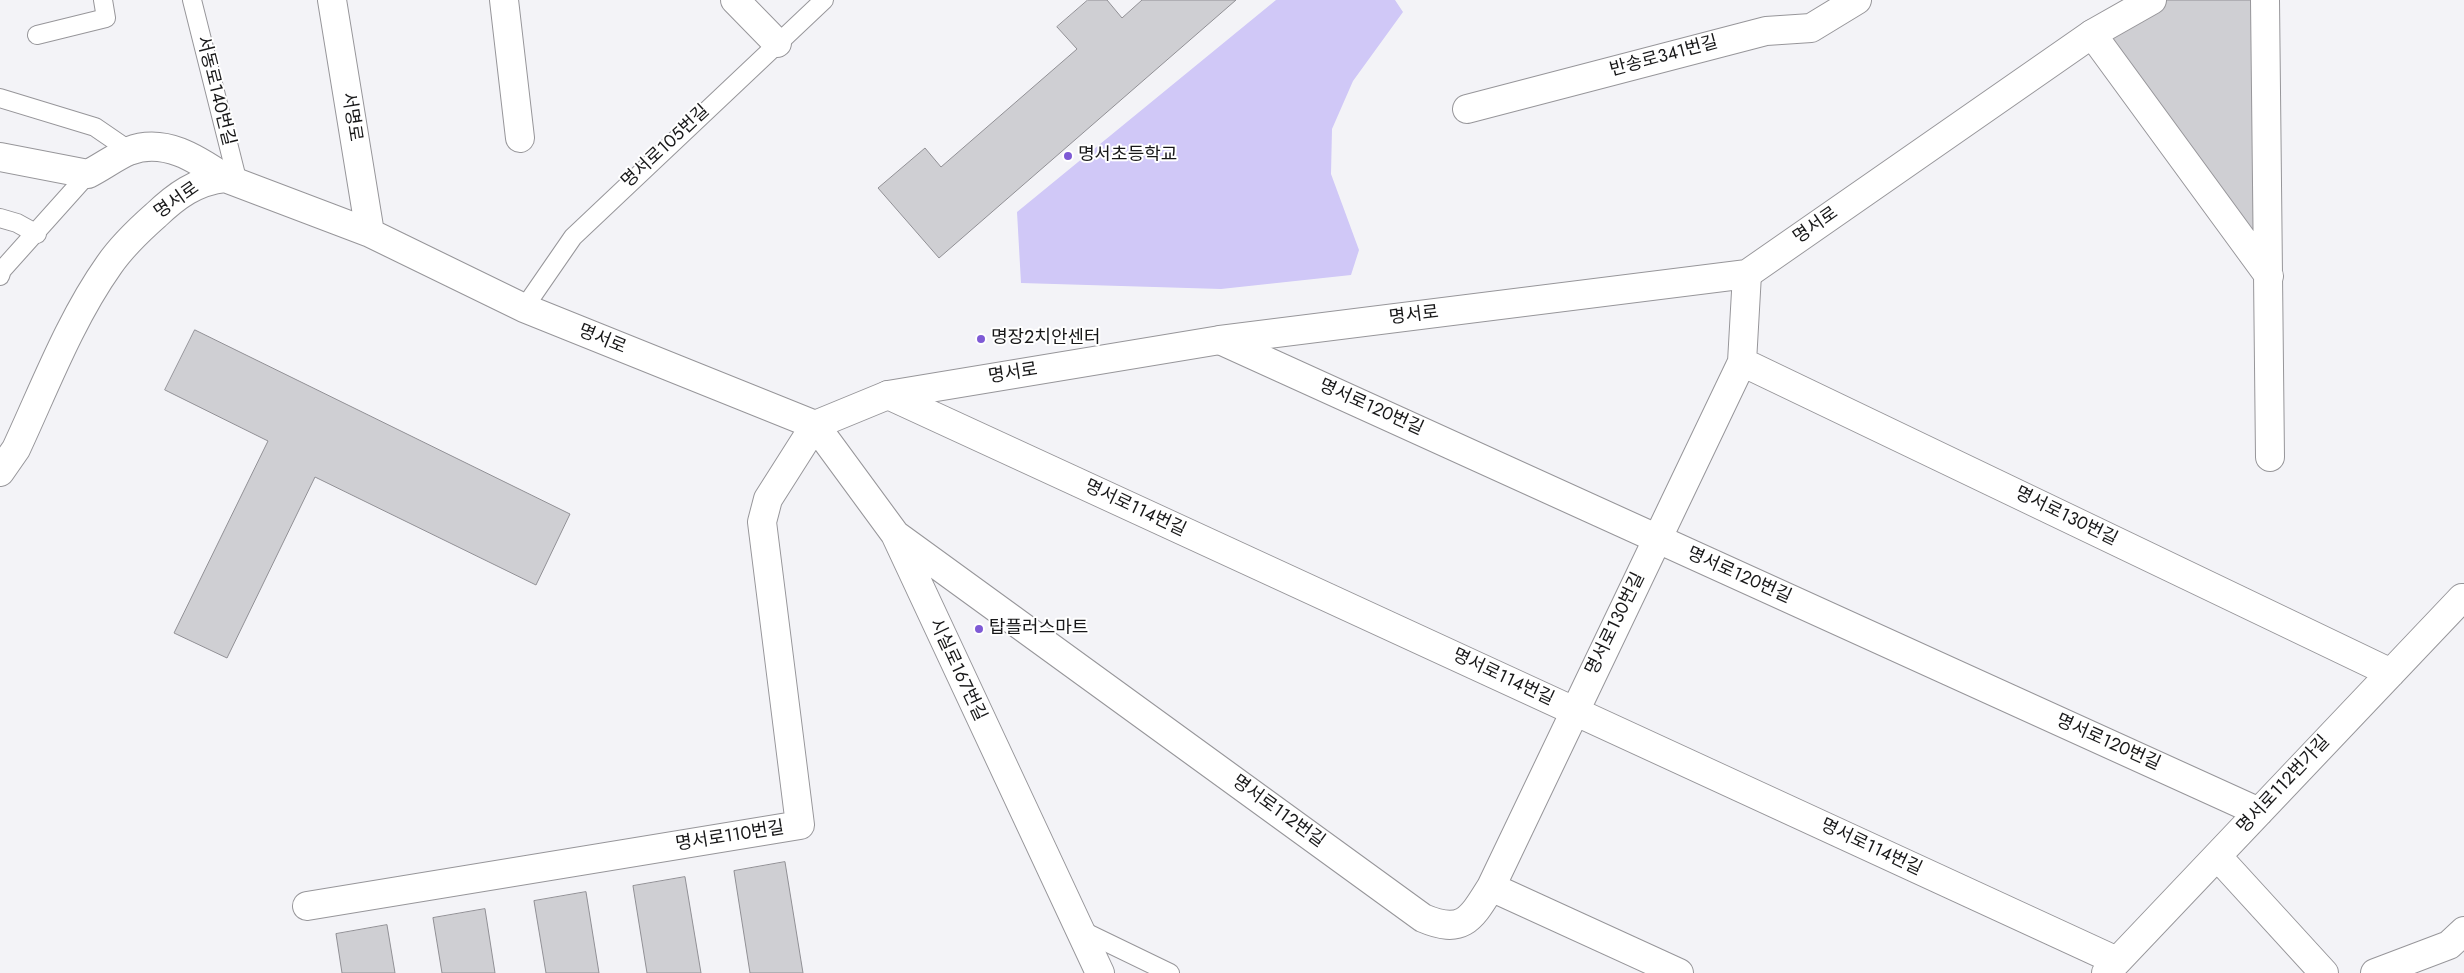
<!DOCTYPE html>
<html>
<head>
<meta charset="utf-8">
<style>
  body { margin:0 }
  canvas { display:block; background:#f3f3f7 }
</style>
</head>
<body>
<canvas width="2464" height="973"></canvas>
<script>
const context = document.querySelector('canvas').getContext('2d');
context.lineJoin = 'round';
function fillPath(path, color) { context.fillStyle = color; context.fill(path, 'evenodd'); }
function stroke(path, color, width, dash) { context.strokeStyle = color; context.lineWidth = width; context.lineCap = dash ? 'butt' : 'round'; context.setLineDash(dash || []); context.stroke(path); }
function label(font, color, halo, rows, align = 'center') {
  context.font = font + ' Jost,"Noto Sans KR",sans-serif'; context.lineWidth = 4; context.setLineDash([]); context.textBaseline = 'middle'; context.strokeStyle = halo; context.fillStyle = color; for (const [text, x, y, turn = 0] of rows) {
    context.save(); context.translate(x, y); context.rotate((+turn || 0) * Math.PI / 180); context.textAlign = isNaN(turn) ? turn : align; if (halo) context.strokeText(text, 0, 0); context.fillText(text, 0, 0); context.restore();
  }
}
fillPath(new Path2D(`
  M1276 0H1395L1403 12 1353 81 1332 129 1331 174 1359 250 1351 275 1221 289 1021 283 1017 212Z`), '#d0c8f7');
const building = new Path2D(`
  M1088 0H1107L1122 18 1142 0H1236L939 258 878 188 925 148 941 167 1077 49 1057 27Z
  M2152 0H2265L2269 276 2092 34Z
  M195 330 570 514 536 585 315 477 227 658 174 633 268 441 165 390Z
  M785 862 803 973H750L734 871Z
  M685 877 701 973H647L633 886Z
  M586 892 599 973H546L534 901Z
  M485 909 495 973H442L433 918Z
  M387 925 395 973H342L336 934Z`);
fillPath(building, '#cfcfd3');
stroke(building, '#919095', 1);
const lane = new Path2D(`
  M192 0 238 183
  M37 35 106 18 103 0
  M0 98 95 127 130 151
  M0 218 17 223 37 234
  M0 276 2 270 88 174
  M524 308 573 237 824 0
  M1079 929 1170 973`);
const street = new Path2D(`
  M504 0 520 138
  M735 0 777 43
  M2265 0 2270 457
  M2092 34 2269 276
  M1467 109 1766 31 1811 28 1857 0
  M0 157 88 174C102 167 115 157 129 151 164 137 197 159 225 178
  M1220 340 2259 812
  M1742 362 2391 673
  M888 395 2117 961
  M896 535 1423 918C1463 935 1471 919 1491 887L1679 973
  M2217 856 2324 973
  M1491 887 1742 362 1747 274
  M307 906 800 825 762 522 768 499 815 425 895 534 1100 973
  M2106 973 2462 598 2464 600
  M2375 973 2449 945 2464 931`);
const secondary = new Path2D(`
  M332 0 370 233
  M0 472 16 449C44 389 70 320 109 265 122 246 139 230 156 215 176 196 196 181 225 178L370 233 524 308 815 425 888 395 1220 340 1747 274 2092 34 2152 0`);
stroke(lane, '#97969a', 20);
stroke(street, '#97969a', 30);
stroke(secondary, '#97969a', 30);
stroke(lane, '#fff', 18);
stroke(street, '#fff', 28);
stroke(secondary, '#fff', 28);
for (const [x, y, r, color] of [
  [1068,156,5,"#7e5ad5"],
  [981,339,5,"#7e5ad5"],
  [979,629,5,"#7e5ad5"]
]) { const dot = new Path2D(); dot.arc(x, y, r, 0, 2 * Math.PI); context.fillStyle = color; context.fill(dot); stroke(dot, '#fff', 2); }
label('18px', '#181819', '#fff', [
  ["반송로341번길",1664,57,-15],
  ["서동로140번길",215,91,76],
  ["서명로",351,117,81],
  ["명서로105번길",666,147,-43],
  ["명서로",177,201,-35],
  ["명서로",1816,226,-35],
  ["명서로",1414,316,-7],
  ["명서로",602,340,22],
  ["명서로",1013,374,-9],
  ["명서로120번길",1371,408,24],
  ["명서로114번길",1135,509,25],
  ["명서로130번길",2066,517,26],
  ["명서로120번길",1739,576,24],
  ["명서로130번길",1616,624,-64],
  ["시실로167번길",957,670,65],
  ["명서로114번길",1503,678,25],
  ["명서로120번길",2108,743,24],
  ["명서로112번가길",2284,785,-47],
  ["명서로112번길",1278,812,36],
  ["명서로110번길",730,837,-9],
  ["명서로114번길",1871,848,25]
]);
label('18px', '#181819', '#fff', [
  ["명서초등학교",1078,156],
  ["명장2치안센터",991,339],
  ["탑플러스마트",989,629]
], 'left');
</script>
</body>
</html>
